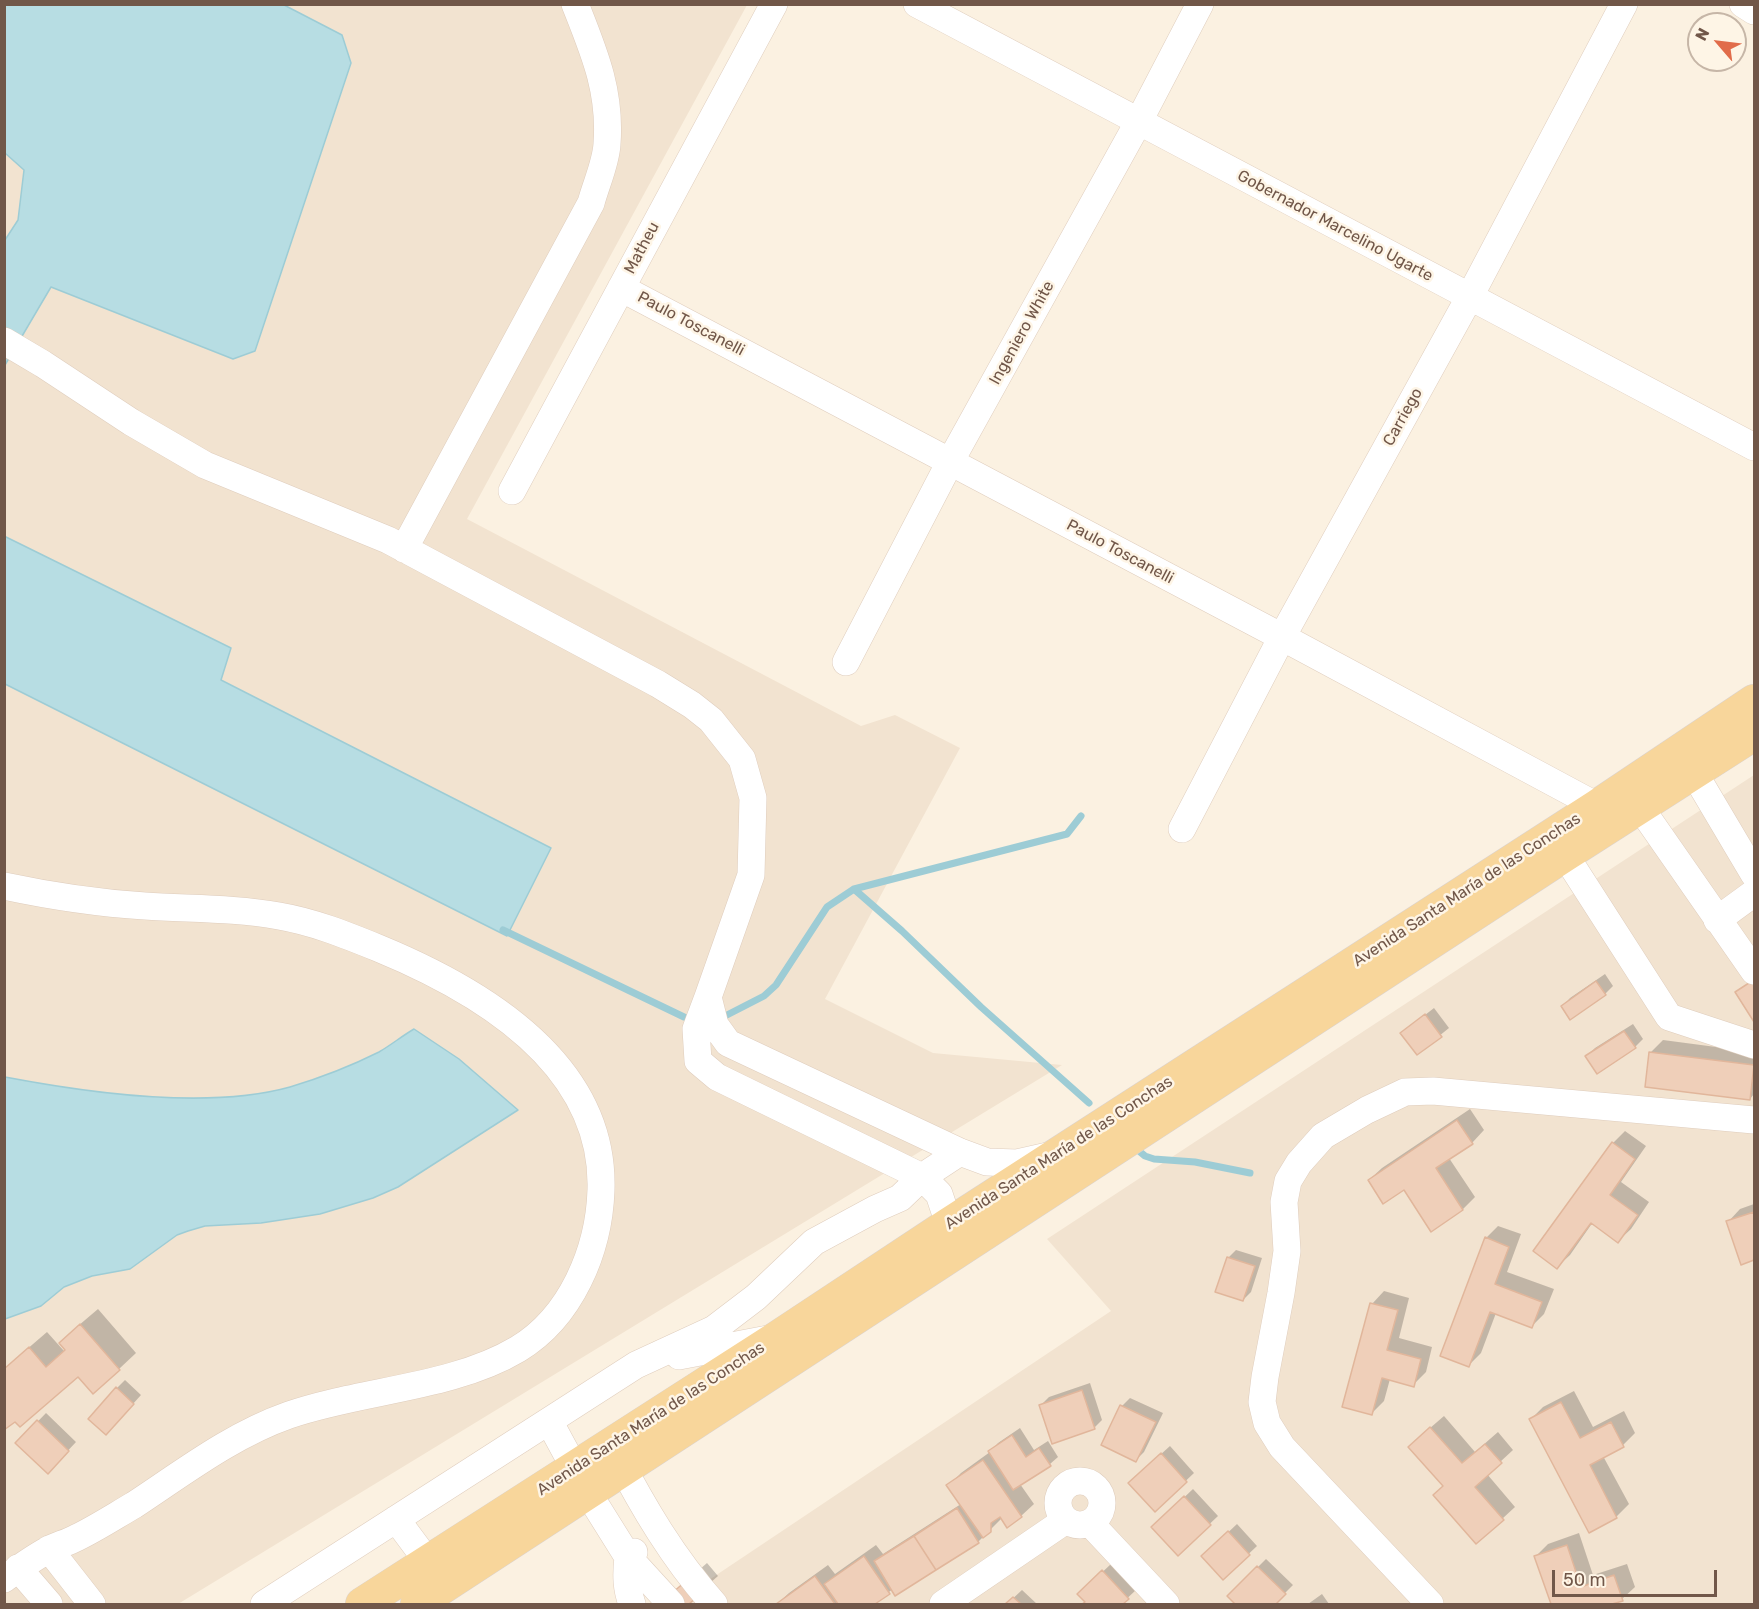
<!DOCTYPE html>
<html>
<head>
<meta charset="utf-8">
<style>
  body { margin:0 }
  #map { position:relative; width:1759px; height:1609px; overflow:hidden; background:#fbf1e1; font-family:Rubik,sans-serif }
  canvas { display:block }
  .frame { position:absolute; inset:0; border:6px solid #715749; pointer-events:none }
  .north { position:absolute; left:1687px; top:12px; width:60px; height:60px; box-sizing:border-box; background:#fef5e6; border:2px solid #c6b6a7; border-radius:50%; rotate:298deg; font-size:16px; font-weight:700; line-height:24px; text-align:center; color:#715749 }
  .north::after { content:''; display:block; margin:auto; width:21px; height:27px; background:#e16c4a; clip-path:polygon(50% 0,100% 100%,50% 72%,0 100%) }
  .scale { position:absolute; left:1552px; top:1570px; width:165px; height:27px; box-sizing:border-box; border:3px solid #715749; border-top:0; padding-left:8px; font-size:18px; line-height:21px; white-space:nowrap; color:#715749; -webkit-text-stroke:4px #fef5e6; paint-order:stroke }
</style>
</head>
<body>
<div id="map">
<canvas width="1759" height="1609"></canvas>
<div class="frame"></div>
<div class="north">N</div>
<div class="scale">50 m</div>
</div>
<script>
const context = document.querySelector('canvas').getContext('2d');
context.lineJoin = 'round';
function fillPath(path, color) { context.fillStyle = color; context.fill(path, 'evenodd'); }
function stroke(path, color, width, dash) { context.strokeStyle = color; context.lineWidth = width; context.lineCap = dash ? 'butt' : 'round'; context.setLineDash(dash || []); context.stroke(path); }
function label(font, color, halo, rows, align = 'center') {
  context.font = font + ' Rubik,sans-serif'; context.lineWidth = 5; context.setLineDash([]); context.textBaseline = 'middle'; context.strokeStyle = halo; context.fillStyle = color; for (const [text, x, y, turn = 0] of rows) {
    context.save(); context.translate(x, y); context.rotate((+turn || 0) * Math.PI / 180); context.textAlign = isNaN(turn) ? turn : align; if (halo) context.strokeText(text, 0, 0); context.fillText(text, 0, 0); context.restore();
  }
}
fillPath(new Path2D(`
  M5 5H747L467 519 861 726 895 715 960 748 825 999 933 1053 1062 1065 178 1604H5Z
  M1754 775V1604H673L1111 1311 1047 1239Z`), '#f2e3d0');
const water = new Path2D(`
  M5 5H284L342 35 351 63 255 351 233 359 51 287 5 365V240L18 220 24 170 5 153Z
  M4 536 231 648 221 680 551 848 507 936 5 684Z
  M414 1029 459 1059 518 1110 398 1187 373 1198 320 1214 261 1223 205 1226 188 1231 177 1235 130 1269 92 1276 64 1287 41 1306 5 1319V1077C89 1093 207 1110 290 1087 320 1078 351 1066 379 1052 391 1045 402 1036 414 1029Z`);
fillPath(water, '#b7dde3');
stroke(water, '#9dccd5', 1.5);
fillPath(new Path2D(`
  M1605 974 1613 986 1605 994 1571 1018 1563 1006 1570 998Z
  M1434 1008 1449 1028 1418 1053 1402 1033Z
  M1633 1024 1643 1039 1635 1047 1587 1056 1595 1048Z
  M1663 1040 1754 1052V1094L1750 1099 1651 1052Z
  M1470 1109 1484 1130 1472 1143 1449 1158 1475 1197 1463 1209 1432 1230 1404 1188 1369 1180 1382 1168Z
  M1625 1131 1646 1146 1621 1182 1649 1202 1631 1229 1618 1241 1593 1222 1570 1255 1557 1267 1613 1143Z
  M1754 1204V1259L1741 1263 1728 1222 1740 1209Z
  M1498 1226 1521 1234 1507 1272 1554 1289 1544 1314 1532 1326 1496 1313 1481 1353 1469 1365 1486 1238Z
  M1236 1250 1262 1258 1251 1292 1243 1300 1228 1258Z
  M1384 1291 1409 1298 1399 1338 1432 1347 1426 1372 1413 1385 1390 1379 1384 1401 1371 1414 1372 1304Z
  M98 1309 136 1353 119 1369 79 1375 4 1369 47 1332 64 1351 78 1326Z
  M125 1380 141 1395 114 1425 117 1388Z
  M1090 1383 1102 1420 1094 1428 1041 1405 1049 1397Z
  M1574 1391 1593 1427 1624 1411 1635 1433 1623 1445 1603 1456 1629 1504 1616 1517 1531 1419 1543 1407Z
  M1130 1398 1163 1413 1144 1452 1136 1460 1103 1444 1122 1406Z
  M46 1413 76 1442 48 1472 17 1443Z
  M1444 1416 1475 1452 1498 1432 1513 1450 1487 1474 1515 1507 1477 1542 1444 1486 1422 1435Z
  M1020 1428 1034 1450 1048 1441 1058 1457 1050 1464 1020 1484 1034 1504 1021 1516 1007 1526 1002 1518 978 1542 893 1589 872 1604H777L789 1593 828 1565 835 1574 876 1545 883 1554 961 1504 948 1486 961 1473 990 1452 998 1443Z
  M1170 1446 1194 1473 1155 1510 1138 1475Z
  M1193 1489 1218 1516 1178 1554 1153 1527Z
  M1237 1524 1257 1546 1223 1578 1203 1556Z
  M1579 1533 1593 1575 1627 1564 1635 1587 1622 1599 1607 1604H1552L1536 1556 1548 1544Z
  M1266 1559 1293 1585 1274 1604H1237L1229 1596Z
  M707 1563 718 1576 686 1604H660Z
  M1111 1564 1136 1590 1121 1604H1084L1087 1602 1079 1594Z
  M1022 1590 1037 1604H1007Z
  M1322 1594 1329 1604H1308Z`), '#0003');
stroke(new Path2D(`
  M1081 816 1067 834 854 889 902 931 981 1007 1089 1103
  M503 930 684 1017
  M725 1016 764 996 776 985 827 907 854 889
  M1139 1151 1145 1156 1154 1159 1195 1162 1250 1173`), '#9dccd5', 7);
const building = new Path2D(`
  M1596 981 1606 995 1570 1020 1561 1006Z
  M1752 981 1754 985V1022L1735 992Z
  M1425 1014 1442 1037 1417 1055 1400 1033Z
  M1624 1031 1636 1048 1597 1074 1585 1056Z
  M1649 1052 1754 1065 1750 1100 1645 1087Z
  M1457 1120 1473 1144 1436 1168 1463 1210 1431 1232 1404 1190 1383 1204 1368 1180Z
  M1612 1142 1635 1159 1610 1195 1638 1215 1618 1243 1591 1223 1557 1269 1533 1251Z
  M1754 1212V1260L1741 1265 1726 1221Z
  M1485 1237 1509 1247 1495 1284 1542 1302 1532 1328 1490 1312 1469 1367 1440 1356Z
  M1227 1257 1255 1266 1243 1301 1215 1292Z
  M1370 1303 1398 1310 1387 1350 1421 1359 1414 1387 1382 1378 1372 1415 1342 1407Z
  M80 1324 120 1370 93 1394 78 1377 20 1427 15 1422 4 1430V1369L29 1347 46 1367 65 1350 59 1343Z
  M116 1387 134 1404 106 1435 88 1419Z
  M1082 1390 1095 1429 1052 1444 1039 1405Z
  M1561 1402 1580 1438 1611 1422 1624 1447 1590 1465 1617 1518 1589 1533 1529 1419Z
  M1120 1405 1156 1422 1136 1462 1101 1445Z
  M37 1420 69 1451 48 1474 15 1443Z
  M1430 1427 1462 1463 1485 1444 1502 1463 1475 1487 1504 1520 1476 1544 1433 1495 1443 1486 1408 1447Z
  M1012 1435 1026 1457 1039 1448 1051 1466 1013 1490 988 1451Z
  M1161 1453 1187 1482 1155 1512 1128 1483Z
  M983 1460 1022 1517 1007 1528 1000 1517 991 1523V1532L983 1538 946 1485Z
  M1184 1496 1211 1525 1178 1556 1151 1527Z
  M957 1508 979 1543 936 1570 914 1536Z
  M1228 1531 1250 1555 1223 1580 1201 1556Z
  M914 1536 936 1570 895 1596 874 1561Z
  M1567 1545 1581 1587 1614 1575 1623 1601 1612 1604H1551L1534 1556Z
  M864 1556 890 1594 875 1604H838L824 1584Z
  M1257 1566 1286 1594 1276 1604H1235L1227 1596Z
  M699 1570 711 1585 689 1604H659Z
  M1102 1570 1129 1599 1123 1604H1082L1085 1602 1077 1594Z
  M815 1576 835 1604H776Z
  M1013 1597 1021 1604H1005Z`);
fillPath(building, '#efcfb9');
stroke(building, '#e1b69b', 1.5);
const minor = new Path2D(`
  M917 4 1754 447
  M1743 4 1754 11
  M621 288 1282 637 1597 806 1608 821
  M4 341 43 364 131 422 205 465 388 540 658 684 692 705 711 720 742 759 753 798 751 875 708 997
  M512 491 774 4
  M404 549 591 203C596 184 606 163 607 144 611 91 594 52 575 4
  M846 662 950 462 1139 121 1200 4
  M1684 756 1754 874
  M1628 790 1754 971
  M1182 829 1282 637 1469 298 1624 4
  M1565 855 1669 1017 1754 1045
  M4 886C51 896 97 903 145 906 190 909 235 908 279 916 314 922 346 935 378 948 480 990 605 1063 601 1190 599 1251 571 1317 518 1349 453 1388 361 1390 289 1415 232 1435 184 1472 134 1505 115 1516 95 1529 76 1538 67 1543 57 1545 48 1550 33 1558 18 1569 4 1579
  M1717 920 1754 893
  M949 1224 939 1194 922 1177 717 1077 698 1061 696 1029 708 997 715 1025 728 1043 960 1152 987 1162 1017 1163 1048 1156
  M679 1356 768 1339
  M549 1421 588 1493 628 1557 671 1604
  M615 1453C643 1507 673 1558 714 1604
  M1058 1503a22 22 0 1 1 44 0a22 22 0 1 1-44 0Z
  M396 1519 428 1562
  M1090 1523 1166 1604
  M49 1549 92 1604
  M18 1568 49 1604
  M264 1604 636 1365 714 1329 756 1297 814 1242 875 1209 900 1198 922 1177 960 1152
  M632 1604C626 1588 626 1574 628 1557L634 1552
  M943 1604 1066 1520
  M1430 1604 1282 1447 1267 1423 1262 1402 1265 1377 1281 1293 1287 1251 1284 1202 1288 1181 1299 1163 1323 1136 1367 1110 1405 1092 1433 1091 1754 1120`);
const major = new Path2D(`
  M362 1604 778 1337 949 1224 1597 806 1754 701
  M417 1604 1565 855 1754 734`);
stroke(minor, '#dfcdbd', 28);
stroke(major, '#dad3d0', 34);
stroke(minor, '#fff', 27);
stroke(major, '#f8d69b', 33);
label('16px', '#715749', '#fef5e6', [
  ["Gobernador Marcelino Ugarte",1335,226,28],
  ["Matheu",642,248,-62],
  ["Paulo Toscanelli",691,324,28],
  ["Ingeniero White",1022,333,-61],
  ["Carriego",1403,417,-61],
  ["Paulo Toscanelli",1120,552,28],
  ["Avenida Santa María de las Conchas",1467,890,-33],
  ["Avenida Santa María de las Conchas",1059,1153,-33],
  ["Avenida Santa María de las Conchas",651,1419,-33]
]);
</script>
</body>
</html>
